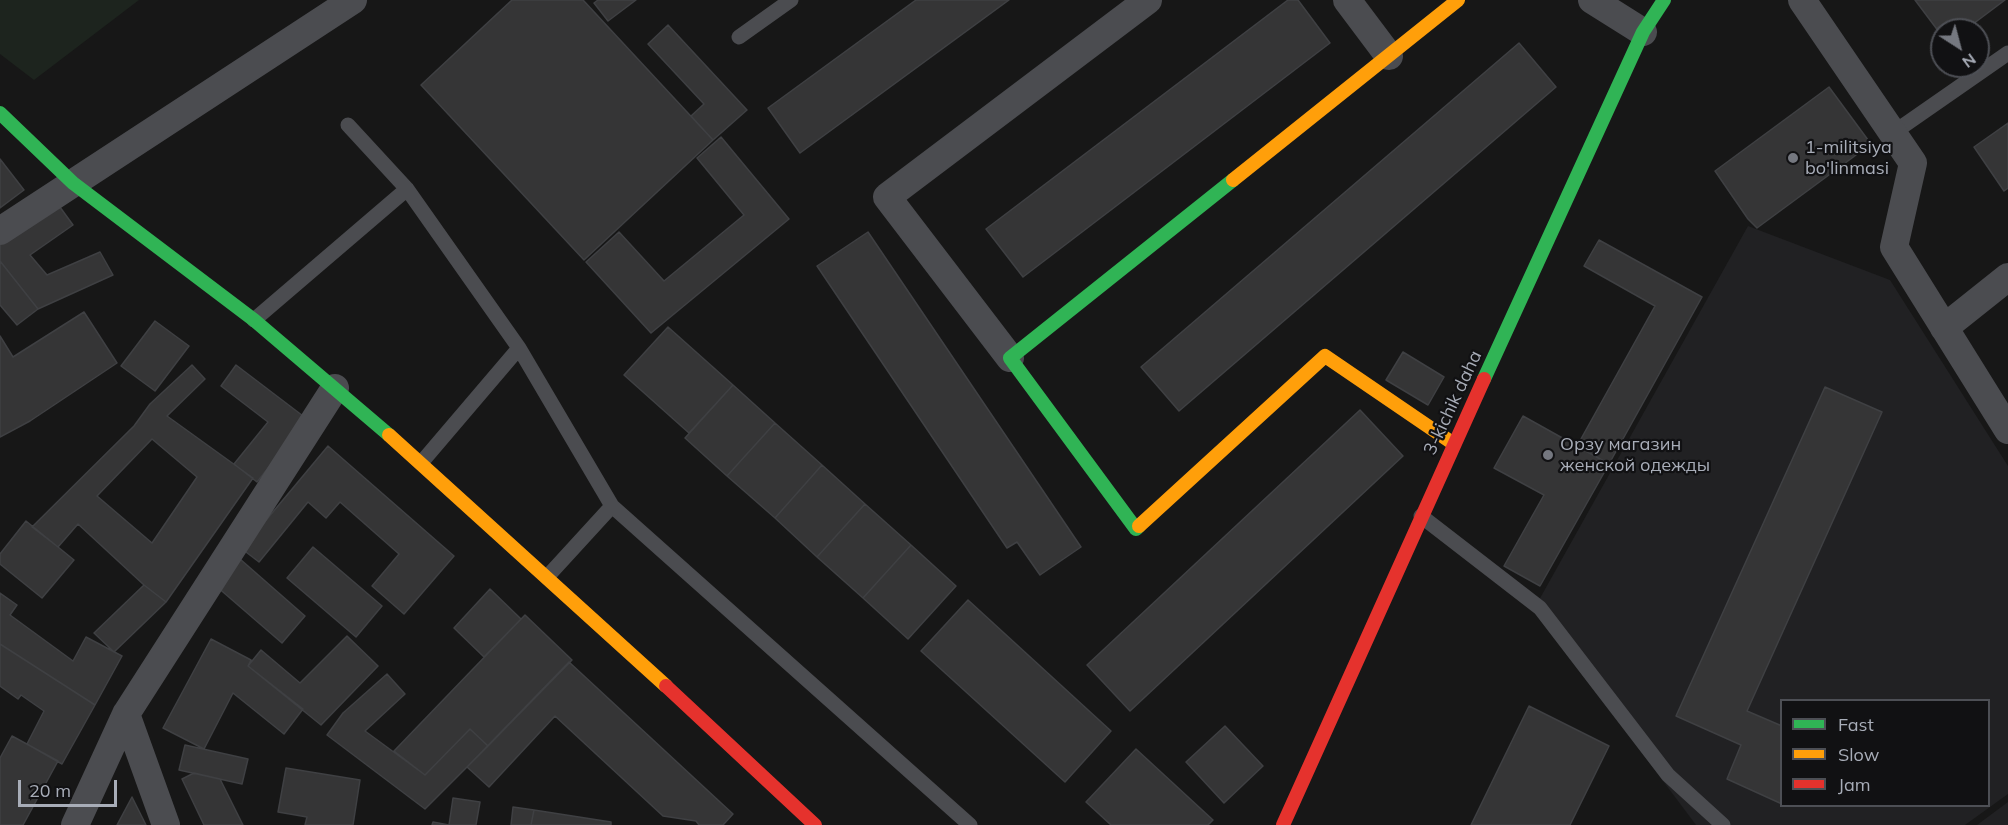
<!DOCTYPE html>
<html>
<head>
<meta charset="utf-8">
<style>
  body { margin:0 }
  #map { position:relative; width:2008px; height:825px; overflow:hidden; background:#171717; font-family:Mulish,sans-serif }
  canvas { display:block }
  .legend { position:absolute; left:1780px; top:699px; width:210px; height:108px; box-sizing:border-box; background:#111113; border:2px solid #4d4f55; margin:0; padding:8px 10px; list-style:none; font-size:18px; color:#a8adb8 }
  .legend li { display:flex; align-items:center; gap:12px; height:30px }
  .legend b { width:30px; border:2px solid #4d4f55 }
  .north { position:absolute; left:1930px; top:18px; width:60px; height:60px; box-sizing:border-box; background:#111113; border:2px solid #4d4f55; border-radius:50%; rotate:144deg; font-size:16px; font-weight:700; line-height:24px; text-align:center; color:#a8adb8 }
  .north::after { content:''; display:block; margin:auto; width:21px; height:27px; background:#757880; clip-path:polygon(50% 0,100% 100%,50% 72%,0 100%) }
  .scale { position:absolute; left:18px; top:780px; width:99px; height:27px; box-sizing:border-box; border:3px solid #a8adb8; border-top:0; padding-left:8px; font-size:18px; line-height:21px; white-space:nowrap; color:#a8adb8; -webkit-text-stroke:4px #111113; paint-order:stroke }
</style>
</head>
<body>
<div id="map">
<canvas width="2008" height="825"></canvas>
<ul class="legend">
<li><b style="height:8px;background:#30b455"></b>Fast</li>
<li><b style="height:8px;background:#ff9f0a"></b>Slow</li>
<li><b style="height:8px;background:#e5322d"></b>Jam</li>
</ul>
<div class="north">N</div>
<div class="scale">20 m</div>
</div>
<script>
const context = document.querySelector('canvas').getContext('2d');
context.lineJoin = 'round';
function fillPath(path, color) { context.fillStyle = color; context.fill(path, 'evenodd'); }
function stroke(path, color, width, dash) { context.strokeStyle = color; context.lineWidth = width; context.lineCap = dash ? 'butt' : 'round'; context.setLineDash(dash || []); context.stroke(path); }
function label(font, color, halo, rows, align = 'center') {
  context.font = font + ' Mulish,sans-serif'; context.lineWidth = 4.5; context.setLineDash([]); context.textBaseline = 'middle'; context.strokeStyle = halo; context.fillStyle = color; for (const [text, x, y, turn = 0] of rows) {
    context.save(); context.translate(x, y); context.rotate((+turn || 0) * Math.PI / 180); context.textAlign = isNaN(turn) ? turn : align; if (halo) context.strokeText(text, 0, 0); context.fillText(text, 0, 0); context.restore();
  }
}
fillPath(new Path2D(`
  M1748 226 1890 280 2008 466V794L1965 825H1696L1534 609ZM1782 700H1988V806H1782Z
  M2008 802V825H1977Z`), '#212123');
fillPath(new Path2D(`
  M0 0H139L34 80 0 54Z`), '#1d241e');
const building = new Path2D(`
  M512 0H583L713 140 584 260 421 85Z
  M598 0H636L608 21 594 3Z
  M916 0H1009L800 153 768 108Z
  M1288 0H1298L1330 43 1023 277 986 229Z
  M1915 0H2005L1965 30H1942V36Z
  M668 25 747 110 713 140 691 116 704 104 648 44Z
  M1519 43 1556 87 1179 411 1141 367Z
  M1829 87 1871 144 1757 228 1748 219 1715 171Z
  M2008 123V188L2004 191 1974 147Z
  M721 137 789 219 651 333 586 262 619 232 664 281 744 215 697 158Z
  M0 159 24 190 0 208Z
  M57 203 73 225 30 255 47 275 100 252 113 275 38 309 0 261V242Z
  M868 232 1081 547 1040 575 1017 542 1007 548 817 266Z
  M1599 240 1702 297 1609 464 1577 446 1655 306 1584 266Z
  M0 261 38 309 17 325 0 305Z
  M84 312 117 363 30 421 0 437V336L13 357Z
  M155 321 189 346 155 391 121 366Z
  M668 327 733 385 689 433 624 375Z
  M1403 352 1444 377 1428 405 1386 380Z
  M192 365 205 379 167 416 253 478 166 602 144 585 78 524 58 547 32 527 134 426 150 404ZM152 439 197 477 152 543 97 496Z
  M236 365 307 419 257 482 234 464 268 422 221 386Z
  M733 385 775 423 727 476 685 438Z
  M1825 387 1882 412 1747 711 1782 726V804L1727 779 1741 745 1676 716Z
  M1360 410 1403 456 1130 711 1087 665Z
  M1523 416 1609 464 1540 586 1504 566 1544 495 1494 468Z
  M775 423 822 465 775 518 727 476Z
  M328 446 454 556 404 614 372 586 399 554 340 502 326 518 308 502 259 562 242 549Z
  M822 465 865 504 817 557 775 518Z
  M865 504 911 545 863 598 817 557Z
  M26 521 74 560 42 598 0 564V554Z
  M911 545 956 586 908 639 863 598Z
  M313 547 382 606 356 637 287 578Z
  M240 559 305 616 282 643 216 586Z
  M144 585 166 602 114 652 94 633Z
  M490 589 521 619 484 657 454 628Z
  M0 593 17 605 10 615 73 661 86 637 122 656 95 705 0 644Z
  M968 600 1111 731 1065 782 921 651Z
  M525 615 572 660 488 746 470 729 425 775 394 751Z
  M347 636 378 666 321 725 248 666 261 650 300 683Z
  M211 639 251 660 248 666 303 709 284 734 233 693 204 749 163 728Z
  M0 644 95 705 62 764 27 744 44 711 21 695 18 699 0 686Z
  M569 662 733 814 723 825H699L696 821 663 816 555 716 489 787 467 767Z
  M387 674 405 694 365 731 425 775 470 729 488 746 425 809 327 735 343 713Z
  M1529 706 1609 746 1570 825H1471Z
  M1225 726 1263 766 1224 803 1186 762Z
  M12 736 58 761 23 825H0V758Z
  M185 745 248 759 242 784 179 770Z
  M1136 749 1213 820 1208 825H1111L1086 802Z
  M286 768 360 780 353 825H305L307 817 278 812Z
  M194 773 220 779 243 825H204L182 779Z
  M132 797 146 825H117Z
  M453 798 480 802 476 825H432L433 822 449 825Z
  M513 807 534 810 531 825H511Z
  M534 810 611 822V825H531Z`);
fillPath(building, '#353536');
stroke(building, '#3f4043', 1.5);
stroke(new Path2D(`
  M739 37 791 0
  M348 125 407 189
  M1893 133 2008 53
  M254 320 407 189 519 348 421 463
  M519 348 612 506 970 825
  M1421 516 1540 608 1668 775 1723 825
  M547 577 612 506`), '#4b4c50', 15);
stroke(new Path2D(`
  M1347 0 1389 56
  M1592 0 1643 32
  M1802 0 1913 163 1894 247 2008 430
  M0 231 353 0
  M1944 328 2008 277
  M1010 358 887 197 1148 0
  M126 714 166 825
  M75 825 126 714 335 388`), '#4b4c50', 28);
stroke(new Path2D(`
  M0 113 73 183 254 320 389 435
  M1484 379 1643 32 1664 0
  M1139 526 1136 529 1010 358 1233 180`), '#30b455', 14);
stroke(new Path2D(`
  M1233 180 1458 0
  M389 435 666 686
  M1139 526 1325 356 1454 444`), '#ff9f0a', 14);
stroke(new Path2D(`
  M666 686 815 825
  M1283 825 1484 379`), '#e5322d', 14);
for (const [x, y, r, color] of [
  [1793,158,6,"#757880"],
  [1548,455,6,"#757880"]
]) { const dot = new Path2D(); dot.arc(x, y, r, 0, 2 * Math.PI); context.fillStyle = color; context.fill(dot); stroke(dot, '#111113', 2); }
label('18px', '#a8adb8', '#111113', [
  ["1-militsiya",1805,148],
  ["bo'linmasi",1805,169],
  ["Орзу магазин",1560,445],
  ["женской одежды",1560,466]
], 'left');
label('18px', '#a8adb8', '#111113', [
  ["3-kichik daha",1453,403,-65]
]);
</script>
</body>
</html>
